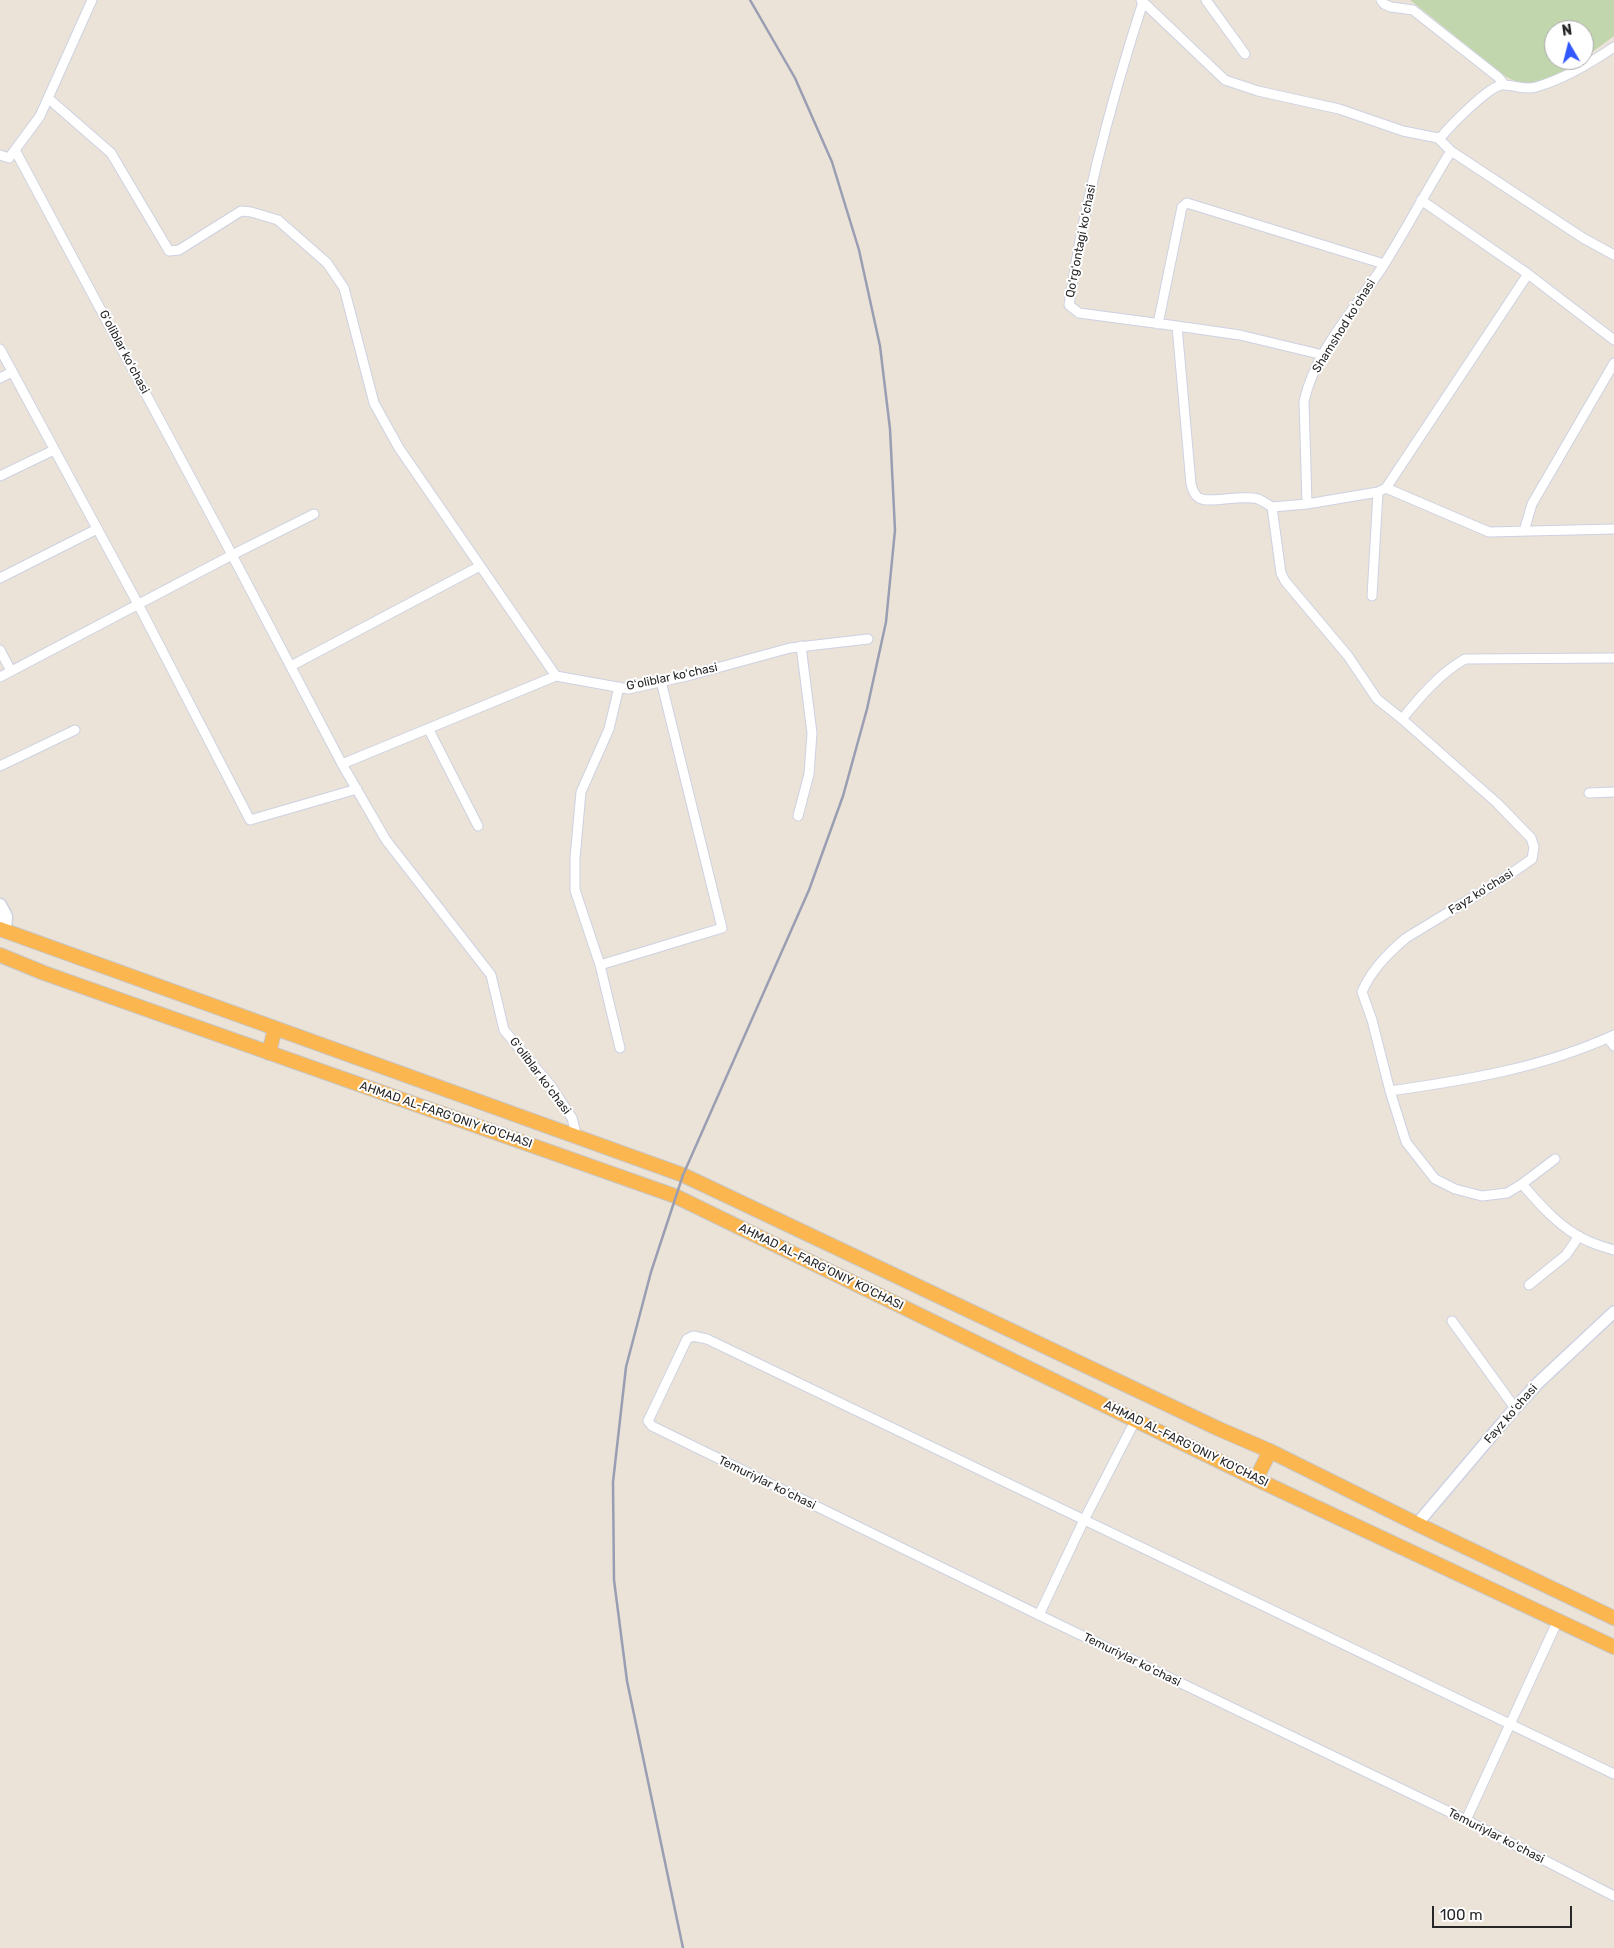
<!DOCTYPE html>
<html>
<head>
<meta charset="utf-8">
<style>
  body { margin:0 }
  #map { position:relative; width:1614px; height:1948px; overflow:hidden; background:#ebe3d7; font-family:Rubik,sans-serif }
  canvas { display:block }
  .north { position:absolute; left:1544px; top:20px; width:50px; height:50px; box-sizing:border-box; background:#fff; border:1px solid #a9a9a9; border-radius:50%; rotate:352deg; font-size:14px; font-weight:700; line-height:20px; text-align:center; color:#272727 }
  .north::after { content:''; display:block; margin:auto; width:18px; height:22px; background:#3157ff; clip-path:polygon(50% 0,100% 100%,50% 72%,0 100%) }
  .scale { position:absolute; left:1432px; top:1906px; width:140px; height:22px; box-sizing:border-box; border:2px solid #272727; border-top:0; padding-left:6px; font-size:15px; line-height:18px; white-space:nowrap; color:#272727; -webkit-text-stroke:4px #fff; paint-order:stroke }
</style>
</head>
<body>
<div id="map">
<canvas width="1614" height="1948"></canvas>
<div class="north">N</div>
<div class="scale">100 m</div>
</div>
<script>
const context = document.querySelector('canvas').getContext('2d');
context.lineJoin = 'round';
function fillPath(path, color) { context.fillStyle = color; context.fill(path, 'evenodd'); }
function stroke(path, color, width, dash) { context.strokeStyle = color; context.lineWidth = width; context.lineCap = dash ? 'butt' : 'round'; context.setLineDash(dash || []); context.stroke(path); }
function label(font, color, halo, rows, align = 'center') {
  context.font = font + ' Rubik,sans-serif'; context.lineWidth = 4; context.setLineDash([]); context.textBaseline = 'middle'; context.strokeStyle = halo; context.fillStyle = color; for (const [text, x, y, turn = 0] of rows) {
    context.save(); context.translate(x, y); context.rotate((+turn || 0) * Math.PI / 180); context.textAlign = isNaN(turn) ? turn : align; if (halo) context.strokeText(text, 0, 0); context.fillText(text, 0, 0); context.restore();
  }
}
fillPath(new Path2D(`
  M1410 0H1614V36L1584 58V30H1554V60H1582C1570 69 1539 87 1523 84 1517 83 1511 79 1505 76Z`), '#c1d6ad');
const minor = new Path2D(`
  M1141 0 1225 80 1258 91 1339 109 1403 131 1438 138 1451 151C1428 188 1408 226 1385 263 1357 307 1316 349 1304 401L1307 504
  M1206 0 1245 54
  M1381 0 1384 4 1391 7 1413 10 1498 77 1504 84
  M1143 2C1111 101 1084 202 1069 305L1079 313 1177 326 1191 484C1192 488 1194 495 1199 498 1210 504 1243 494 1258 499 1263 501 1267 504 1272 507
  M49 99 111 153 169 251 179 250 241 211 251 212 278 220 327 263 344 288 374 403 399 448 556 676
  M1438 138 1442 136C1451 125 1489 86 1502 85 1513 84 1525 91 1536 87 1564 79 1590 63 1614 47
  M15 150 221 534 342 764 386 840 491 975 504 1030 551 1086 572 1118 577 1137
  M1451 151 1583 238 1614 255
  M0 155 9 158 40 116 92 0
  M1421 200 1528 274 1614 340
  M1158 324 1182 207 1187 203 1384 264
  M1177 326 1240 335 1323 355
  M0 349 138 604 250 820 357 789
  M0 378 12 372
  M0 476 54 450
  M1386 488 1528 274
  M1272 507 1307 504 1378 492 1386 488 1489 532 1614 529
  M1272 507 1281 573 1285 581 1348 656 1377 699 1402 719
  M1524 531 1532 504 1614 363
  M0 578 97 529
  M1372 596 1378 492
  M0 650 11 671
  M1614 658 1465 659C1440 673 1420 697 1402 719L1497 803 1531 838 1534 847 1532 859 1506 877 1406 938C1388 953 1371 970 1362 992L1372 1020 1390 1091C1467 1080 1542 1068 1614 1035
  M291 666 480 566
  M0 677 232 555 314 514
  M619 687 609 729 581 792 575 858V890L600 965 620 1048
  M429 730 478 826
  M342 764 556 676 628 689 691 675 790 648 868 639
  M0 766 75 730
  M1589 793 1614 792
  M798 816 809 774 812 733 801 646
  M600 965 722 928 661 681
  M1608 1038 1614 1046
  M1390 1091 1406 1142 1435 1179 1455 1189 1482 1196 1507 1193 1522 1184
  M1555 1159 1522 1184C1540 1205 1562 1230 1588 1241 1596 1245 1605 1247 1614 1250
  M1529 1285 1566 1255 1579 1236
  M1452 1321 1515 1408
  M1039 1615 1084 1520 1136 1419
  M1614 1774 707 1339 693 1336 687 1339 648 1421 652 1426 1039 1615 1466 1820 1614 1896
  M1466 1820 1558 1620`);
const tertiary = new Path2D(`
  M1417 1524 1515 1408 1539 1382 1614 1312`);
const secondary = new Path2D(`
  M0 905 6 916 5 931`);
const trunk = new Path2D(`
  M0 929 683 1175 1219 1429 1270 1451 1417 1524 1614 1618
  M0 955 44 973 123 1001 675 1196 1256 1479 1614 1647
  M269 1053 275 1028
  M1256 1479 1270 1451`);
stroke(minor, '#cdd1e2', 11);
stroke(tertiary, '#cdd1e2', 14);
stroke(secondary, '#cdd1e2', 15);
stroke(trunk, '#c7c7c7', 16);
stroke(minor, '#fff', 9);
stroke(tertiary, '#fff', 11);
stroke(secondary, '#fff', 12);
stroke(trunk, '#fcb64f', 14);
stroke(new Path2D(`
  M683 1948 627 1681 614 1580 613 1482 626 1367 651 1272 683 1175 809 890 843 796 867 709 886 622 895 530 890 429 880 346 859 250 832 162 795 78 750 0`), '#9a9eb3', 2.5);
label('12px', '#272727', '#fff', [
  ["Qoʻrgʻontagi koʻchasi",1081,241,-79],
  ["Shamshod koʻchasi",1344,326,-58],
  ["Gʻoliblar koʻchasi",124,352,62],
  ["Gʻoliblar koʻchasi",672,677,-12],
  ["Fayz koʻchasi",1481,892,-32],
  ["Gʻoliblar koʻchasi",540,1076,53],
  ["AHMAD AL-FARG'ONIY KO'CHASI",446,1115,19],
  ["AHMAD AL-FARG'ONIY KO'CHASI",821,1267,26],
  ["Fayz koʻchasi",1511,1414,-49],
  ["AHMAD AL-FARG'ONIY KO'CHASI",1186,1444,26],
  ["Temuriylar koʻchasi",767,1483,26],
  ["Temuriylar koʻchasi",1132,1660,26],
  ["Temuriylar koʻchasi",1496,1836,27]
]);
</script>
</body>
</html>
